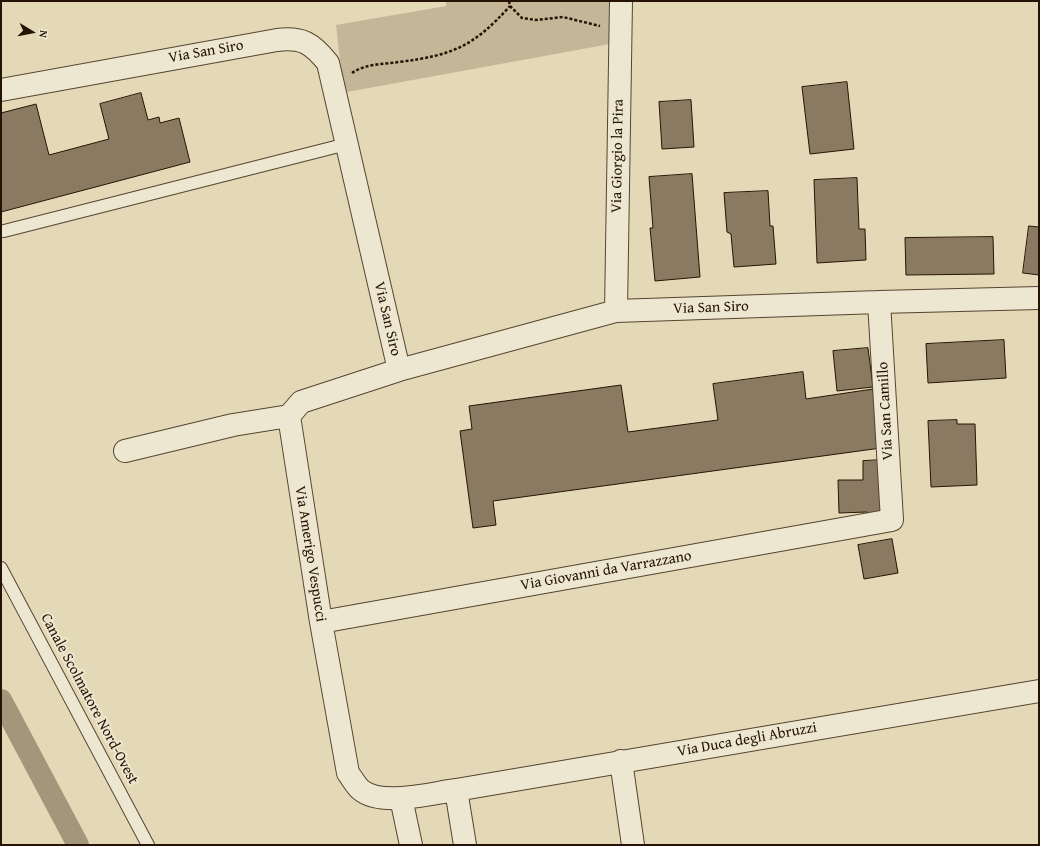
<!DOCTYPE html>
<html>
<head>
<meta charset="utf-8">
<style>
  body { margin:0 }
  #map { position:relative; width:1040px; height:846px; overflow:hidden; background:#e4d9b6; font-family:"Gentium Book Plus",serif }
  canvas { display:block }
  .frame { position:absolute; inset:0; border:2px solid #271305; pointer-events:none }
  .north { position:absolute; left:12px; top:12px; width:40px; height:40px; -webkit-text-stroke:3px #ede6d0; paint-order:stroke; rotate:100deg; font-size:11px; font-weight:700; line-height:16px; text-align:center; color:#271305 }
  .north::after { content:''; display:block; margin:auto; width:14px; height:18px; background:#271305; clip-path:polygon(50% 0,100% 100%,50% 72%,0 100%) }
</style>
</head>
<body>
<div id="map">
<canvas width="1040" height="846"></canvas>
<div class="frame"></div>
<div class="north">N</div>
</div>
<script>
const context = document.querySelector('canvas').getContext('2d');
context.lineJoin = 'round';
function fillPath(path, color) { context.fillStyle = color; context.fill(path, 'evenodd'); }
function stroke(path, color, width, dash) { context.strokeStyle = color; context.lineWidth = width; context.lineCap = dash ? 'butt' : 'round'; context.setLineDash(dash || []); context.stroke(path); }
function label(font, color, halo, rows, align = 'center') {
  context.font = font + ' "Gentium Book Plus",serif'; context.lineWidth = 4; context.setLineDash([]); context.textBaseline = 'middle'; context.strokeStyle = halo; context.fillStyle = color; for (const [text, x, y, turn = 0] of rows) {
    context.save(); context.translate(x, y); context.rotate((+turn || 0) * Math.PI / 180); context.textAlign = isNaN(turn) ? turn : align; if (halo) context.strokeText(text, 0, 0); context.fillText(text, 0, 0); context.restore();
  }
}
fillPath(new Path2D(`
  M446 1H611L610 44 347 92 342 79 336 25 446 6Z`), '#c4b798');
stroke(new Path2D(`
  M1 700 78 845`), '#a4967a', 22);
const building = new Path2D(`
  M847 82 854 149 810 154 802 87Z
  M141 93 148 120 159 117 160 123 179 118 190 162 1 212V113L36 104 49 155 109 139 100 104Z
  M691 100 694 147 662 149 659 102Z
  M692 174 700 277 655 281 650 228H653L649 177Z
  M857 178 859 229H865L866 260 817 263 814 180Z
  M768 191 770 226H773L776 264 734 267 731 234 727 232 724 193Z
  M1029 226 1039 227V275L1023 273Z
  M993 237 994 274 906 275 905 238Z
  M1004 340 1006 378 928 383 926 344Z
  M868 348 873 387 837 391 833 351Z
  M803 372 806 399 873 389 881 448 493 501 496 525 473 528 460 431 472 429 469 406 621 385 628 432 718 420 713 384Z
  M957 420V424H975L977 485 931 487 928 421Z
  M883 460 885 519 867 520V512L839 513 838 480H863V461Z
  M892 539 898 573 864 579 858 545Z`);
fillPath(building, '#897a61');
stroke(building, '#271305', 1);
const lane = new Path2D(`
  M4 231 347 144
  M1 568 148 845`);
const street = new Path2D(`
  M1 90 277 40C302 37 312 43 328 63L399 370
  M1039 298 879 302 616 311 399 370 301 402 289 416 321 622 348 773C352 778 356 786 361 790 382 807 432 793 456 790L1039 691
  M616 311 621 1
  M125 451 233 425 289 416
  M321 622 892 520 879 302
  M621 761 633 845
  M456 790 465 845
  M401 798 411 845`);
stroke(lane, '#564431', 14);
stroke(street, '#564431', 24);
stroke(new Path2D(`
  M509 1 510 6 522 18 536 20 563 17 600 26
  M352 73C365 64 383 64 399 62 453 55 473 47 510 6`), '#271305', 2.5, [3, 2]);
stroke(lane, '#ede6d0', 12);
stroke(street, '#ede6d0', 22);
label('15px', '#271305', '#ede6d0', [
  ["Via San Siro",206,52,-10],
  ["Via Giorgio la Pira",618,156,-89],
  ["Via San Siro",711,308,-2],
  ["Via San Siro",387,319,77],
  ["Via San Camillo",886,411,-93],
  ["Via Amerigo Vespucci",310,554,81],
  ["Via Giovanni da Varrazzano",606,571,-10],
  ["Canale Scolmatore Nord-Ovest",89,699,62],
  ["Via Duca degli Abruzzi",747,740,-10]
]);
</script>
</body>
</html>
